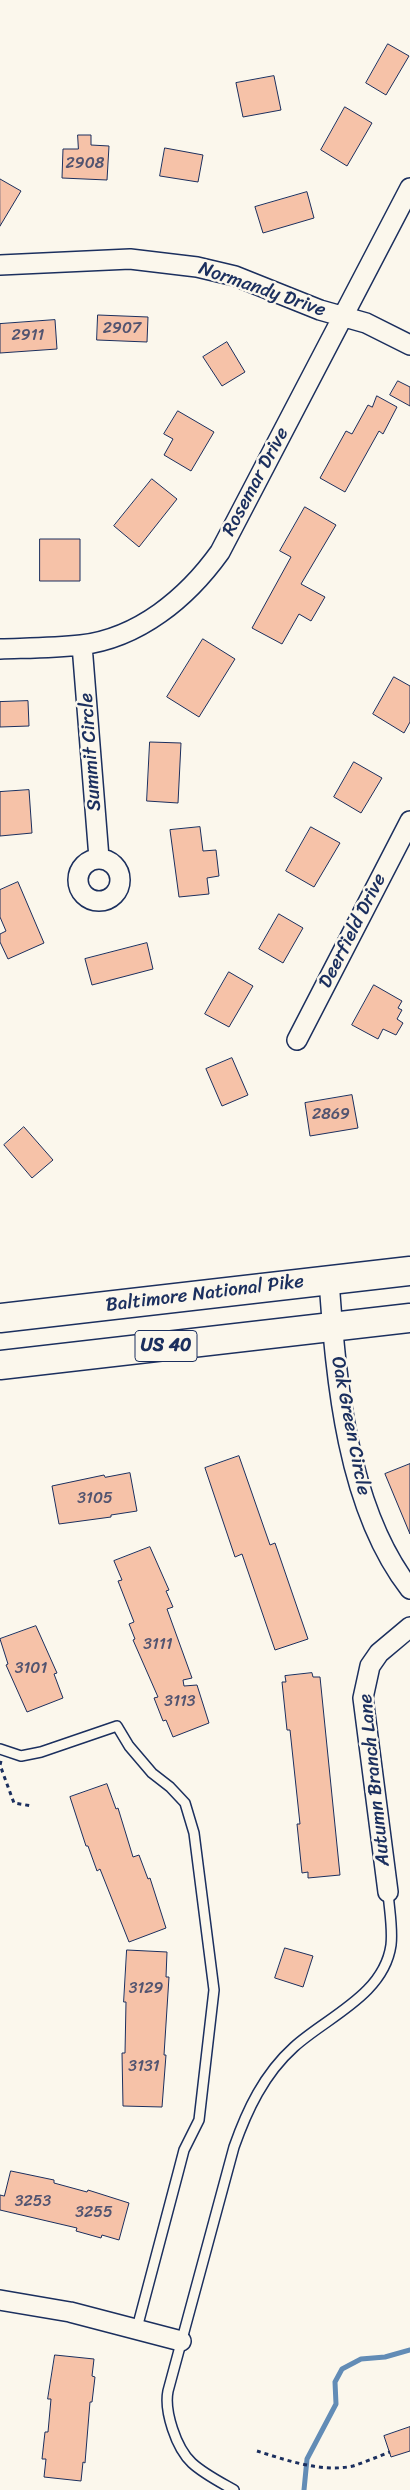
<!DOCTYPE html>
<html>
<head>
<meta charset="utf-8">
<style>
  body { margin:0 }
  canvas { display:block; background:#fbf7ec }
</style>
</head>
<body>
<canvas width="410" height="2490"></canvas>
<script>
const context = document.querySelector('canvas').getContext('2d');
context.lineJoin = 'round';
function stroke(path, color, width, dash) { context.strokeStyle = color; context.lineWidth = width; context.lineCap = dash ? 'butt' : 'round'; context.setLineDash(dash || []); context.stroke(path); }
function fillPath(path, color) { context.fillStyle = color; context.fill(path, 'evenodd'); }
function label(font, color, halo, rows, align = 'center') {
  context.font = font + ' Sriracha,sans-serif'; context.lineWidth = 5; context.setLineDash([]); context.textBaseline = 'middle'; context.strokeStyle = halo; context.fillStyle = color; for (const [text, x, y, turn = 0] of rows) {
    context.save(); context.translate(x, y); context.rotate((+turn || 0) * Math.PI / 180); context.textAlign = isNaN(turn) ? turn : align; if (halo) context.strokeText(text, 0, 0); context.fillText(text, 0, 0); context.restore();
  }
}
stroke(new Path2D(`
  M304 2490 307 2459 336 2404 335 2382 342 2369 361 2359 385 2357 410 2350`), '#628cb6', 5);
const building = new Path2D(`
  M388 44 409 56 386 95 366 83Z
  M274 76 281 110 243 117 236 83Z
  M345 107 372 123 347 166 321 150Z
  M78 135H91V145L109 146 107 180 62 178 63 149H78Z
  M165 148 203 155 198 182 160 176Z
  M0 179 21 191 0 226Z
  M307 192 314 218 263 233 255 207Z
  M98 315 148 317 147 342 97 340Z
  M55 320 57 349 0 353V324Z
  M227 342 245 372 222 386 203 357Z
  M398 381 410 387V406L390 395Z
  M377 396 397 407 383 434 379 431 345 492 320 478 346 431 352 434 368 405 372 407Z
  M178 411 214 432 191 471 164 455 173 439 164 434Z
  M152 479 177 499 139 547 114 526Z
  M305 507 336 525 301 584 325 597 311 621 299 614 282 644 252 628 291 557 280 551Z
  M40 539H80V581H40Z
  M203 639 235 659 199 717 167 697Z
  M394 677 410 686V722L404 733 373 714Z
  M28 701 29 726 0 727V702Z
  M150 742 181 743 178 803 147 801Z
  M354 762 382 778 361 813 334 797Z
  M29 790 32 833 0 836V792Z
  M200 827 203 851 216 850 219 876 207 878 209 894 179 897 170 830Z
  M311 827 340 843 314 887 286 871Z
  M18 882 44 943 8 959 0 942V934L6 931 0 917V890Z
  M279 914 303 928 283 963 259 949Z
  M147 943 153 969 92 985 85 959Z
  M229 972 253 986 229 1027 205 1014Z
  M374 985 402 1001 398 1008 402 1010 397 1019 403 1023 396 1035 383 1029 378 1039 352 1025Z
  M232 1058 248 1095 222 1106 206 1069Z
  M352 1095 358 1128 310 1136 305 1103Z
  M24 1127 53 1160 32 1178 4 1145Z
  M239 1456 270 1545 275 1543 308 1639 275 1650 242 1554 235 1557 205 1468Z
  M410 1464V1534L385 1474Z
  M130 1473 137 1511 111 1515V1517L59 1524 52 1486 104 1475 105 1477Z
  M150 1547 169 1590 166 1591 173 1607 167 1609 192 1678 183 1680 184 1686 197 1685 209 1723 173 1737 166 1720 163 1721 154 1698 158 1697 133 1640 135 1639 129 1624 134 1622 118 1581 122 1580 114 1561Z
  M36 1626 57 1673 54 1674 63 1698 27 1712 6 1665 8 1664 0 1639Z
  M312 1673 313 1677H320L340 1875 308 1878V1872L302 1873 297 1824H300L290 1730H287L282 1682H286L285 1676Z
  M107 1784 116 1809 118 1808 133 1857 139 1855 148 1879 150 1878 166 1928 129 1942 100 1869 97 1871 88 1846H86L70 1797Z
  M285 1948 313 1956 303 1987 275 1978Z
  M127 1950 167 1952 166 1977H169L164 2055H166L162 2107 123 2106 122 2053H125L126 2002H124Z
  M11 2171 54 2180V2183L87 2192 88 2190 129 2203 119 2240 102 2235 101 2238 76 2231 77 2228 0 2210V2195L4 2196Z
  M55 2355 94 2359 92 2376 95 2377 92 2402H90L85 2463 83 2462 81 2481 44 2477 46 2459H42L45 2432H48L51 2399H48Z
  M410 2427V2451L391 2457 384 2436Z`);
fillPath(building, '#f6c2a8');
stroke(building, '#1b2f5e', 1);
const service = new Path2D(`
  M0 1749 21 1756 41 1752 117 1726 129 1746 152 1773 170 1787 185 1803 194 1833 214 1990 199 2120 184 2150 178 2173 137 2328
  M234 2490C220 2482 204 2474 192 2463 176 2448 164 2411 168 2391L234 2147C247 2110 264 2074 294 2047 327 2017 384 1995 391 1945 393 1928 389 1908 388 1892`);
const minor = new Path2D(`
  M0 265 130 259 197 267 235 276 320 310 366 323 410 345
  M82 645 99 858
  M0 649C27 648 54 648 81 645 139 638 187 598 220 552L410 188
  M78 880a21 21 0 1 1 42 0a21 21 0 1 1-42 0Z
  M297 1040 410 821
  M329 1280C336 1381 347 1508 410 1589
  M388 1892 363 1698 370 1666 379 1653 410 1627
  M0 2300 70 2312 181 2341`);
const primary = new Path2D(`
  M0 1318 410 1271
  M0 1365 410 1318`);
stroke(service, '#1b2f5e', 12);
stroke(minor, '#1b2f5e', 22);
stroke(primary, '#1b2f5e', 31);
stroke(new Path2D(`
  M1 1761 0 1765 14 1803 32 1806
  M257 2451C286 2460 322 2473 353 2466 365 2462 377 2457 390 2452`), '#1b2f5e', 3, [4, 4]);
stroke(service, '#fbf7ec', 9);
stroke(minor, '#fbf7ec', 19);
stroke(primary, '#fbf7ec', 28);
label('16px', '#525470', null, [
  ["2908",85,164],
  ["2907",122,329],
  ["2911",28,336],
  ["2869",331,1115],
  ["3105",95,1499],
  ["3111",158,1645],
  ["3101",31,1669],
  ["3113",180,1702],
  ["3129",146,1989],
  ["3131",144,2067],
  ["3253",33,2202],
  ["3255",94,2213]
]);
for (const [x, y, w] of [
  [166,1346,62]
]) { const box = new Path2D(); box.roundRect(x - w / 2, y - 15.5, w, 31, 4); context.fillStyle = '#fbf7ec'; context.fill(box); stroke(box, '#1b2f5e', 1); }
label('bold 18px', '#1b2f5e', null, [
  ["US 40",166,1346]
]);
label('19px', '#1b2f5e', '#fbf7ec', [
  ["Normandy Drive",262,290,19],
  ["Rosemar Drive",256,482,-62],
  ["Summit Circle",91,752,-94],
  ["Deerfield Drive",353,931,-63],
  ["Baltimore National Pike",205,1294,-7],
  ["Oak Green Circle",350,1426,79],
  ["Autumn Branch Lane",375,1780,-96]
]);
</script>
</body>
</html>
